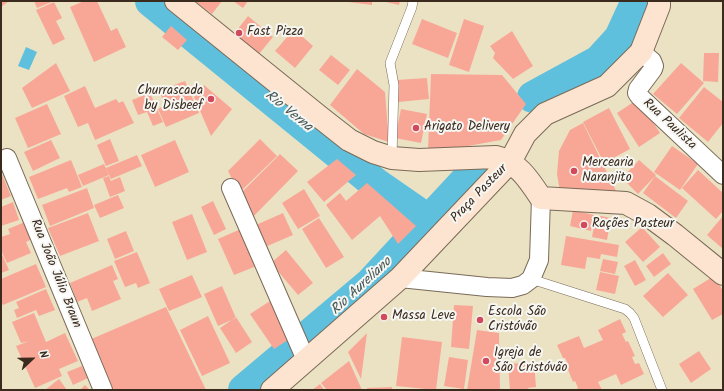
<!DOCTYPE html>
<html>
<head>
<meta charset="utf-8">
<style>
  body { margin:0 }
  #map { position:relative; width:724px; height:391px; overflow:hidden; background:#ebe2c4; font-family:Kalam,sans-serif }
  canvas { display:block }
  .frame { position:absolute; inset:0; border:2px solid #3b2a1e; pointer-events:none }
  .north { position:absolute; left:12px; top:339px; width:40px; height:40px; -webkit-text-stroke:3px #f6f6f2; paint-order:stroke; rotate:68deg; font-size:11px; font-weight:700; line-height:16px; text-align:center; color:#3b2a1e }
  .north::after { content:''; display:block; margin:auto; width:14px; height:18px; background:#3b2a1e; clip-path:polygon(50% 0,100% 100%,50% 72%,0 100%) }
</style>
</head>
<body>
<div id="map">
<canvas width="724" height="391"></canvas>
<div class="frame"></div>
<div class="north">N</div>
</div>
<script>
const context = document.querySelector('canvas').getContext('2d');
context.lineJoin = 'round';
function fillPath(path, color) { context.fillStyle = color; context.fill(path, 'evenodd'); }
function stroke(path, color, width, dash) { context.strokeStyle = color; context.lineWidth = width; context.lineCap = dash ? 'butt' : 'round'; context.setLineDash(dash || []); context.stroke(path); }
function label(font, color, halo, rows, align = 'center') {
  context.font = font + ' Kalam,sans-serif'; context.lineWidth = 4; context.setLineDash([]); context.textBaseline = 'middle'; context.strokeStyle = halo; context.fillStyle = color; for (const [text, x, y, turn = 0] of rows) {
    context.save(); context.translate(x, y); context.rotate((+turn || 0) * Math.PI / 180); context.textAlign = isNaN(turn) ? turn : align; if (halo) context.strokeText(text, 0, 0); context.fillText(text, 0, 0); context.restore();
  }
}
fillPath(new Path2D(`
  M26 47 37 52 29 70 18 66Z`), '#5fc0dd');
stroke(new Path2D(`
  M151 1 376 184 428 220
  M533 97 599 61 620 38 637 1
  M244 390 370 284 471 175`), '#5fc0dd', 32);
fillPath(new Path2D(`
  M1 1H9L1 7Z
  M34 1H54L37 8Z
  M84 1H97L111 31 117 28 126 47 94 62 70 7Z
  M195 1H222L212 14Z
  M233 1H248L243 8Z
  M348 1H372V5L348 2Z
  M381 1H400L399 5Z
  M54 2 62 18 56 21 65 39 53 45 36 10Z
  M248 16 273 37 259 54 234 34Z
  M422 19 457 33 448 58 412 44Z
  M464 19 484 26 469 72 449 65Z
  M171 26 187 40 178 50 162 37Z
  M294 29 313 46 295 68 275 51Z
  M512 31 533 66 513 79 493 58 495 53 490 46Z
  M704 53H719L718 82 703 81Z
  M331 55 350 70 338 85 319 70Z
  M56 63 70 91 32 108 22 88Z
  M681 63 704 83 677 114 653 94Z
  M357 69 385 92 389 142 364 134 330 105Z
  M431 74 502 75 526 104 501 140 457 148 428 150Z
  M427 78 429 99 398 102 396 80Z
  M185 81 199 113 166 127 158 109 165 105 161 95 175 88 174 85Z
  M204 85 232 109 211 136 194 97Z
  M85 86 95 108 116 99 119 103 123 101 134 123 95 140 88 123 78 127 64 96Z
  M704 87 723 102V123L708 142 679 118Z
  M150 93 163 122 153 126 147 112 138 115 132 100Z
  M638 99 660 133 639 147 617 113Z
  M47 104 61 134 28 148 15 118Z
  M609 108 630 149 604 163 583 122Z
  M401 109 427 114 421 143 395 138Z
  M583 123 618 195 563 193 559 186 557 174 559 151 570 130Z
  M110 139 119 161 106 166 97 145Z
  M260 139 277 156 239 193 228 171Z
  M51 140 60 158 33 171 24 152Z
  M175 140 189 172 155 187 141 155Z
  M672 146 698 164 680 190 654 172Z
  M280 154 298 171 250 220 238 196Z
  M137 155 142 166 111 179 106 168Z
  M337 159 356 175 324 202 307 182Z
  M71 160 82 187 69 192 67 188 38 199 29 177Z
  M639 160 656 175 638 194 622 178Z
  M104 164 109 175 83 186 78 175Z
  M698 170 723 193V211L716 219 682 188Z
  M1 172 11 196 1 200Z
  M109 176 111 181 120 177 125 191 110 197 103 178Z
  M655 176 688 201 676 218 643 193Z
  M367 183 416 226 398 244 380 216 352 240 326 205 340 193 346 201Z
  M87 188 94 208 50 226 42 205Z
  M304 189 320 216 298 229 282 203Z
  M118 195 124 208 100 218 94 205Z
  M213 201 226 229 214 235 201 207Z
  M13 202 19 220 1 226V207Z
  M573 210 594 215 591 231 570 226Z
  M88 213 99 241 60 256 48 228Z
  M283 213 293 235 265 247 256 225Z
  M192 214 207 252 187 260 172 222Z
  M596 215 611 218 607 240 592 237Z
  M723 216V249L707 235Z
  M319 218 344 257 326 268 302 229Z
  M25 222 32 239 26 242 31 253 7 263 1 250V237L10 234 8 229Z
  M642 227 660 247 643 262 625 242Z
  M243 228 259 265 234 275 218 239Z
  M126 231 134 251 115 259 107 239Z
  M566 236 619 245 617 257 601 254 600 259 587 257 585 269 561 265Z
  M286 250 313 283 298 295 271 263Z
  M1 252 9 270 1 273Z
  M137 252 150 283 138 288 136 283 125 287 114 261Z
  M663 253 671 264 654 277 646 266Z
  M603 259 618 262 615 274 600 271Z
  M635 260 646 280 635 286 624 266Z
  M36 264 46 287 3 305 1 302V279Z
  M112 265 118 279 113 281 121 299 92 311 87 298 77 302 70 283Z
  M600 272 619 276 615 294 596 290Z
  M668 273 688 295 663 317 643 296Z
  M192 275 202 297 169 311 159 289Z
  M714 276 723 291V314L712 320 693 289Z
  M222 286 236 318 218 326 204 294Z
  M46 289 55 310 39 316 36 310 17 318 14 310 19 308 16 302Z
  M270 301 294 336 274 349 250 314Z
  M454 305 473 306 469 349 451 347Z
  M166 307 206 390H111L89 340Z
  M34 313 46 342 65 333 78 361 59 369 62 376 35 388 16 346 29 341 21 343 12 322Z
  M208 316 230 363 202 376 180 330Z
  M236 317 252 342 236 353 220 328Z
  M620 319 626 332 622 334 626 342 628 341 635 356 632 357 635 364 639 363 644 374 621 385 616 374 598 382 602 390H575L578 388 575 381 573 382 566 365 568 364 565 358H563L557 345 579 336 584 348 603 340 598 330Z
  M477 330 499 333 500 390H467Z
  M367 333 361 379 348 352Z
  M402 337 442 342 436 390 396 386Z
  M699 351 711 369 691 383 679 364Z
  M449 357 468 360 464 389 444 386Z
  M349 361 362 390H327L321 383Z
  M534 362 536 387 528 388 529 390H510L508 364Z
  M82 366 88 378 73 385 67 372Z
  M59 379 67 390H45Z
  M320 384 324 390H312Z
  M85 385 90 390H80Z
  M392 387V390H367V388Z`), '#f8a797');
const lane = new Path2D(`
  M392 158 394 85 390 63 412 7 413 1
  M531 279 625 309 630 313 634 318 662 390`);
const street = new Path2D(`
  M641 52 652 61 654 66 653 69 638 89 637 93 640 97 723 175
  M7 158 103 390
  M231 188 306 360
  M400 278 487 287 512 288 523 285 531 279 539 260 541 198`);
const secondary = new Path2D(`
  M176 1 321 118 349 140 373 152 392 158 419 160 496 157C518 162 529 180 541 198L626 203 648 215 675 235 723 274
  M272 390 400 278 510 162 525 134 545 114 607 86 641 52 659 6V1`);
stroke(lane, '#796a58', 10);
stroke(street, '#796a58', 20);
stroke(secondary, '#796a58', 24);
stroke(lane, '#fff', 9);
stroke(street, '#fff', 18);
stroke(secondary, '#fde4d0', 22);
for (const [x, y, r, color] of [
  [239,33,4,"#d1495b"],
  [211,99,4,"#d1495b"],
  [416,128,4,"#d1495b"],
  [574,171,4,"#d1495b"],
  [584,225,4,"#d1495b"],
  [384,317,4,"#d1495b"],
  [480,320,4,"#d1495b"],
  [486,361,4,"#d1495b"]
]) { const dot = new Path2D(); dot.arc(x, y, r, 0, 2 * Math.PI); context.fillStyle = color; context.fill(dot); stroke(dot, '#f6f6f2', 1.5); }
label('13px', '#3b2a1e', '#f6f6f2', [
  ["Fast Pizza",247,33],
  ["Churrascada",203,92,"right"],
  ["by Disbeef",203,107,"right"],
  ["Arigato Delivery",424,128],
  ["Mercearia",582,164],
  ["Naranjito",582,179],
  ["Rações Pasteur",592,225],
  ["Escola São",488,313],
  ["Cristóvão",488,328],
  ["Massa Leve",392,317],
  ["Igreja de",494,354],
  ["São Cristóvão",494,369]
], 'left');
label('13px', '#3b2a1e', '#f6f6f2', [
  ["Rua Paulista",669,125,43],
  ["Praça Pasteur",480,194,-46],
  ["Rua João Júlio Braun",55,274,68]
]);
label('italic 14px', '#465757', '#f6f6f2', [
  ["Rio Verna",288,112,39],
  ["Rio Aureliano",362,287,-43]
]);
</script>
</body>
</html>
